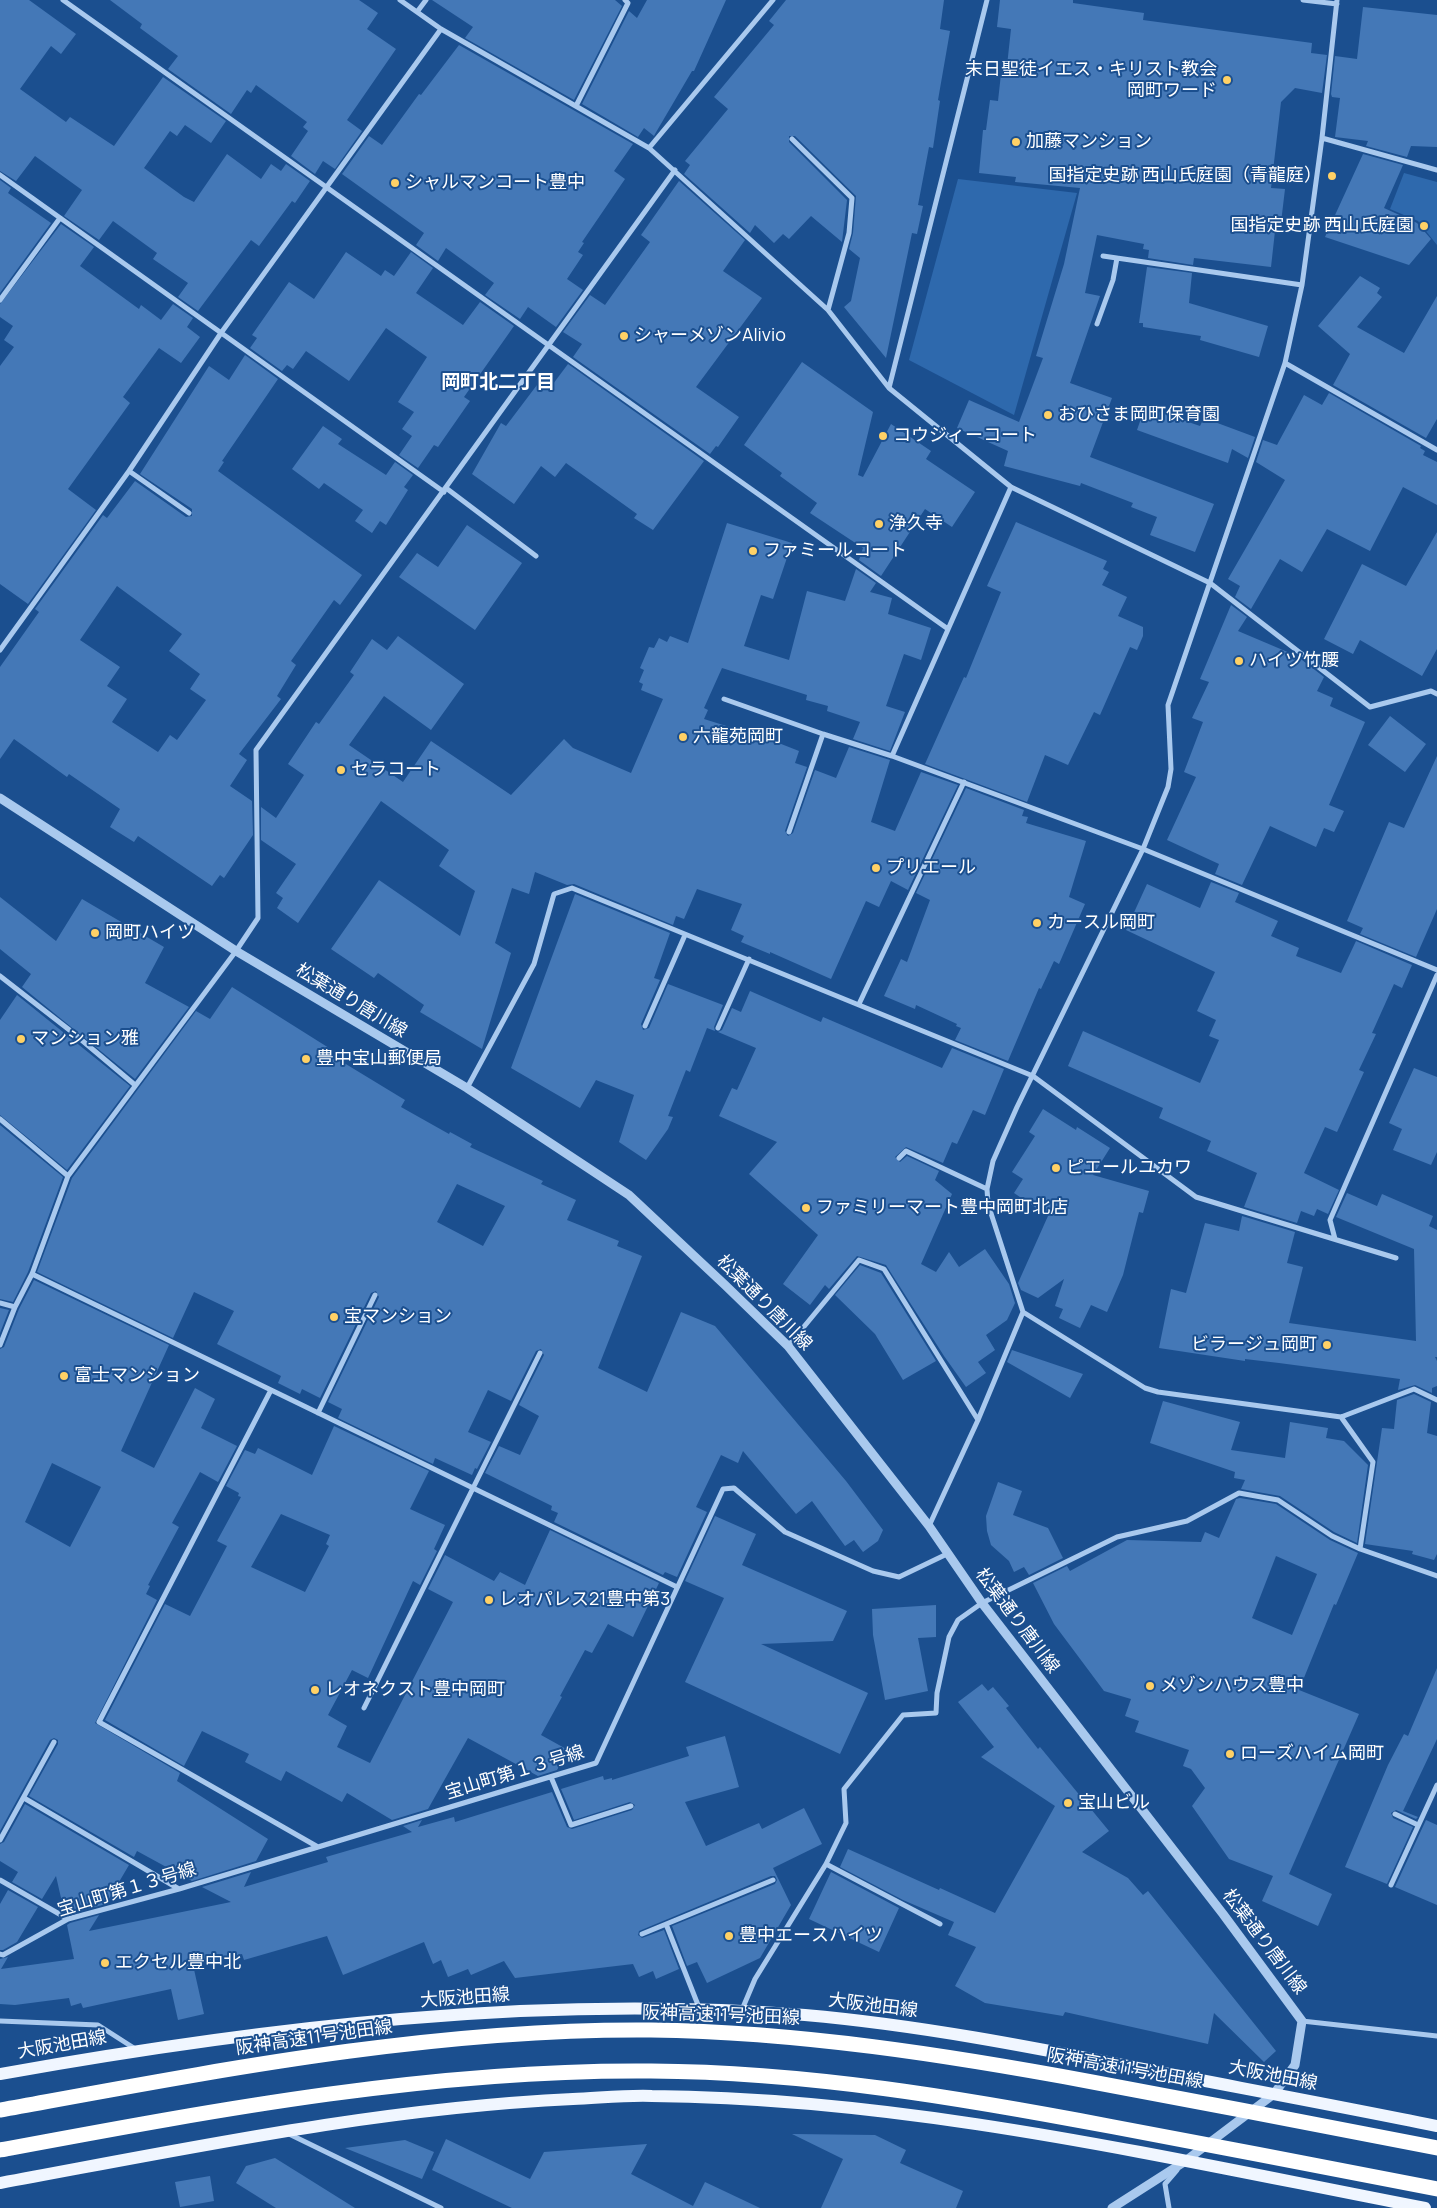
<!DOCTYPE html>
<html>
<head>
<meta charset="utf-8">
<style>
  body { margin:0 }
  canvas { display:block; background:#1b4f8f }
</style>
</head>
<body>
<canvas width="1437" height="2208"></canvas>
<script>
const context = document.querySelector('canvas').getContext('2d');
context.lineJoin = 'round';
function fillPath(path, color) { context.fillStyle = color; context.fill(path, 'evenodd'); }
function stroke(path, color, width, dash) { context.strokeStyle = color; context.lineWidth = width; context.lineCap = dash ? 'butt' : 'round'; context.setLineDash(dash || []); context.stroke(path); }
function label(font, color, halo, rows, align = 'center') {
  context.font = font + ' Manrope,"Noto Sans JP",sans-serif'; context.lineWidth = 4; context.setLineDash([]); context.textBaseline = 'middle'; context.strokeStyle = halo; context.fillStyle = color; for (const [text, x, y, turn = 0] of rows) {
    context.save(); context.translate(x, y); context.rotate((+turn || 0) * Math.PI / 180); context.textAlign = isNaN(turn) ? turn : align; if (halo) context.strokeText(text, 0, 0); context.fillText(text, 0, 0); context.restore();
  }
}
fillPath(new Path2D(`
  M1404 173 1437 182V245L1418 221 1390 209Z
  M958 179 1077 193 1014 415 909 360Z`), '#2e69ad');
fillPath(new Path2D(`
  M0 0H29L76 34 61 54 51 46 20 89 66 122 70 117 114 146 163 77 226 121 211 143 185 125 177 136 170 131 144 168 184 197 194 202 227 154 261 179 271 164 281 171 286 164 310 181 295 203 292 201 259 246 251 240 198 311 178 297 188 283 153 259 157 253 113 221 99 240 64 216 82 190 35 156 16 181 0 171Z
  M110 0H359L378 13 367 29 396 49 347 120 362 131 335 169 323 161 315 174 291 156 308 131 303 127 307 122 256 85 251 93 247 90 231 114 168 69 178 56 140 28 142 24Z
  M432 0H615L622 6 574 100 465 38 473 27Z
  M647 0H726L694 71H692L655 134 654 136 644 128 638 137 582 104 629 11 637 18Z
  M786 0H944L940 29 950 31 938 100 940 101 933 148 929 147 918 205 923 206 917 234 912 233 886 358 844 307 851 301 860 258 849 249 853 233 856 196 795 136H789V142L847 200 842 242 811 216 789 239 783 234 774 243 755 225 750 233 684 174 690 165 685 161 728 109 714 97 774 25 769 21Z
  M1000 0H1073V3L1144 13 1143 20 1312 43 1311 53 1327 55 1322 93 1295 88 1281 102 1271 188 1285 189 1280 231H1275L1271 267 1194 258 1193 265 1148 258 1149 250 1143 249 1144 244 1097 235 1085 293 1100 296 1070 383 1112 398 1090 457 1214 504 1195 552 1150 535 1157 517 1131 507 1133 503 1081 483 1080 486 1004 466 1008 451 957 428 969 400 1019 422 1043 358 1036 356 1064 264 1080 188 1015 182 1016 177 979 173 983 130H986L990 100 998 101 1001 74 1006 75 1011 29 997 27Z
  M1363 7 1437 15V147L1411 146 1407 157 1366 146 1368 141 1335 137 1340 98 1332 97 1331 94 1335 56 1357 59Z
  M459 45 633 144 614 171 625 179 582 242 584 243 578 252 583 255 567 279 583 290 556 327 528 307 520 319 485 295 494 283 446 248 438 261 416 245 424 233 342 174 369 136 382 145 419 94 421 95Z
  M1363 154 1403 165 1384 208 1417 223 1431 239 1409 265 1325 237Z
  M0 180 11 188 8 193 51 223 0 293Z
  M679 181 745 240 723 271 762 298 696 387 739 417 718 447 716 446 710 454 573 357 582 344 563 332 590 295 605 305 650 242 641 235Z
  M61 224 94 247 80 266 139 309 141 305 161 320 173 304 193 318 187 327 200 337 181 363 159 348 123 397 130 403 68 489 96 510 28 604 0 584V366L14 347 4 340 13 326 0 317V304Z
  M346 252 381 276 385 270 394 276 411 252 433 268 416 293 463 325 480 302 514 326 464 397 470 401 438 447 434 445 418 468 399 455 412 436 402 429 414 412 398 402 427 357 386 328 349 381 306 351 293 369 287 365 282 371 250 348 257 338 252 335 289 282 314 299Z
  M1147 267 1192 273 1189 303 1268 326 1259 357 1200 340 1201 336 1143 327V323H1139Z
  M1360 276 1380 288 1377 293 1382 297 1357 327 1404 353 1437 296V419L1426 438 1333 385 1350 354 1318 326Z
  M245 355 278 379 222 461 224 462 218 471 362 575 340 605 334 600 291 661 296 665 277 696 281 699 239 754 247 760 230 786 252 801 253 835 224 878 220 875 212 886 138 836 134 842 110 827 120 809 69 774 67 777 14 739 0 759V667L39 612 35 609 103 515 107 518 135 481 186 517 192 516V509L140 474 209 366 229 380ZM117 586 182 634 169 651 200 674 190 689 206 700 177 740 170 735 158 752 112 722 127 699 107 686 120 667 80 640Z
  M802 362 873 412 858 475 863 477 891 424 931 451 926 459 975 492 952 527 925 509 881 576 859 560 863 548 810 513 817 503 780 476 782 473 744 445Z
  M568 364 704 461 653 530 634 518 637 514 566 463 555 477 541 466 514 504 472 474 501 423 506 426 543 377 553 384Z
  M1329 393 1421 446 1420 448 1425 451 1423 455 1437 462V505L1403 487 1370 551 1327 529 1302 572 1280 559 1251 609 1235 597 1240 586 1228 579 1285 480 1256 462 1263 440 1277 445 1304 395 1322 405Z
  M1145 407 1200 426 1204 418 1255 437 1248 458 1232 449 1228 463 1137 430Z
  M323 426 342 439 338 444 386 475 395 462 413 475 404 487 408 490 386 525 380 521 372 533 355 521 363 510 324 483 319 489 292 469Z
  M1016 522 1107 561 1103 569 1109 572 1102 585 1127 597 1118 616 1143 627V636L1137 650 1130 647 1100 715 1094 712 1068 765 1045 755 1027 802 925 764 964 677 966 678 1001 592 987 586Z
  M727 523 792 543 773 599 761 595 744 646 789 660 807 591 845 601 856 569 876 583 870 592 892 598 888 614 931 628 921 660 904 654 886 706 905 712 890 751 853 739 860 722 827 711 828 706 806 700 807 695 722 668 704 708 708 710 704 719 771 740 799 751 795 763 807 767 785 831 788 836 793 833 815 770 836 778 849 747 890 760 871 822 895 831 921 772 958 785 908 890 891 881 879 907 866 901 831 979 770 952V954L741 942 744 936 731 930 742 904 697 889 684 919 676 916 673 925 574 884 567 885 535 872 529 894 512 888 495 943 511 953 482 1049 420 1012 424 1005 378 973 374 978 331 949 379 880 460 936 475 891 439 866 449 850 381 801 298 923 277 908 283 898 276 893 296 864 261 840V807L276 818 304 775 288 764 316 722 319 724 354 675 350 672 372 639 387 650 398 636 464 684 431 730 384 696 349 745 403 782 431 741 511 795 564 739 573 748 631 773 663 699 641 690 643 684 639 682 644 670 640 668 649 647 654 648 659 638 667 642 670 636 688 643Z
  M467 525 522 563 475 630 399 577 417 553 438 567Z
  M1437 532V649L1422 676 1360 640 1353 654 1324 639 1362 564 1406 586Z
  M1231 605 1247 617 1238 631 1297 656 1324 677 1317 691 1333 698 1330 706 1365 722 1329 805 1344 811 1334 832 1324 828 1316 847 1270 826 1242 885 1215 874 1219 864 1167 840 1196 777 1184 772 1203 722 1192 718 1209 682 1200 679Z
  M1390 716 1426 744 1405 772 1368 745Z
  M1437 756V909L1416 957 1360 934 1363 928 1347 921 1389 822 1404 828Z
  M966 788 1024 810 1022 816 1028 817 1026 823 1086 841 1069 897 1085 904 1059 964 1054 961 1041 989 1039 988 1008 1061 955 1040 961 1028 956 1026 957 1024 916 1005 915 1009 884 996 901 959 907 962 930 900 916 893Z
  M1211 882 1239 893 1235 902 1278 921 1271 936 1299 948 1296 956 1341 973 1356 941 1412 965 1402 988 1394 984 1372 1033 1376 1034 1359 1070 1364 1072 1337 1132 1325 1127 1304 1173 1339 1190 1328 1214 1317 1209 1314 1216 1301 1211 1297 1223 1244 1207 1257 1173 1207 1151 1211 1141 1159 1118 1163 1108 1068 1066 1083 1031 1200 1083 1219 1040 1209 1036 1216 1020 1197 1011 1215 972 1126 930 1147 884 1200 908Z
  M575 894 670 933 654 978 660 980 641 1024 643 1030 649 1028 668 984 723 1005 714 1027 715 1031 707 1028 690 1072 686 1070 668 1116 673 1117 668 1129 646 1160 619 1142 634 1095 596 1080 580 1108 511 1068Z
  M0 897 56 941 82 899 164 947 145 983 189 1007 135 1079 22 987 31 974 0 949Z
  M232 987 329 1048 326 1052 405 1100 401 1107 449 1134 450 1132 472 1144 470 1147 543 1181 541 1184 576 1200 567 1220 619 1241 617 1246 642 1256 598 1368 647 1392 681 1312 715 1326 846 1481 883 1530 878 1541 863 1552 854 1540 845 1546 812 1501 796 1514 743 1451 738 1463 721 1455 696 1507 707 1512 677 1577 665 1572 663 1575 554 1522 558 1513 551 1510 552 1506 485 1473 499 1446 520 1455 539 1416 519 1405 544 1355 541 1349 536 1351 511 1401 488 1390 468 1432 491 1442 477 1469 475 1468 472 1475 435 1458 433 1464 338 1418 342 1409 328 1402 379 1297 376 1291 371 1293 320 1398 302 1389 300 1394 278 1383 281 1376 217 1344 234 1311 194 1292 173 1338 37 1272 72 1178 196 1011 210 1019ZM457 1184 505 1206 483 1246 437 1222Z
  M750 991 821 1022 823 1017 942 1068 952 1048 1004 1069 985 1115 973 1110 957 1144 952 1142 943 1163 906 1147 895 1157 900 1162 907 1156 939 1171 935 1180 952 1194 921 1264 936 1272 949 1252 959 1267 985 1249 1009 1284 1015 1303 1007 1320 986 1335 995 1350 978 1362 986 1373 966 1387 944 1356 886 1265 857 1256 829 1289 825 1285 810 1305 783 1284 818 1235 749 1174 777 1142 719 1116 732 1088 737 1090 756 1048 718 1032 722 1030 732 1008 741 1012Z
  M17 995 130 1086 67 1170 0 1115V1020Z
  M1414 1068 1437 1077V1152L1431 1165 1393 1150 1402 1129 1389 1123Z
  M1043 1109 1076 1130 1077 1127 1110 1148 1093 1175 1149 1191 1143 1213 1139 1212 1123 1275 1107 1312 1091 1305 1080 1328 1059 1318 1063 1309 1055 1306 1064 1279 1038 1298 1021 1290 1018 1283 1048 1216 1014 1193 1023 1179 1012 1172 1035 1136 1029 1132Z
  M0 1125 63 1177 28 1272 13 1302 0 1299Z
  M1347 1193 1377 1206 1382 1194 1433 1216 1429 1226 1437 1230V1357H1435L1437 1361V1386L1432 1388V1393L1415 1385 1398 1390 1400 1379 1279 1363 1245 1359V1361L1159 1348 1171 1289 1186 1293 1205 1223 1239 1231 1242 1216 1295 1232 1287 1263 1303 1267 1289 1323 1416 1341 1414 1249 1336 1217Z
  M860 1265 881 1273 936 1361 903 1380 875 1334 835 1295Z
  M34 1280 169 1345 121 1451 154 1468 195 1388 215 1399 201 1428 237 1446 218 1482 200 1472 172 1523 179 1527 148 1585 150 1586 146 1594 157 1600 95 1723 180 1773 177 1781 268 1839 256 1861 192 1881 137 1851 134 1857 29 1796 58 1744V1740L54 1738 50 1740 0 1831V1349L4 1347 19 1309ZM52 1463 101 1487 70 1547 25 1522Z
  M0 1308 9 1310 0 1333Z
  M1012 1350 1083 1374 1070 1398 1007 1362Z
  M1414 1394 1431 1402 1427 1433 1437 1436V1554L1434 1560 1412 1554 1413 1551 1365 1544 1382 1428 1394 1429 1397 1400Z
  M1163 1401 1240 1422 1231 1450 1285 1458 1290 1422 1328 1428 1326 1438 1344 1441 1368 1465 1357 1543 1334 1532 1280 1496 1241 1489 1245 1480 1234 1478 1235 1472 1150 1443Z
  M334 1426 429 1471 410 1509 445 1525 434 1549 437 1551 420 1585 413 1581 368 1678 352 1670 328 1715 347 1726 337 1747 370 1763 453 1602 428 1589 445 1555 494 1581 500 1572 525 1585 550 1530 659 1583 633 1637 608 1624 592 1653 585 1650 560 1696 562 1697 541 1735 568 1750 557 1770 538 1776 468 1738 428 1809 392 1820 347 1793 342 1802 286 1771 281 1781 245 1762 249 1754 202 1731 184 1766 105 1720 165 1604 190 1616 227 1546 217 1541 241 1497 238 1496 239 1493 226 1486 245 1450 255 1454 258 1448 312 1475ZM281 1514 330 1535 326 1544 329 1546 305 1592 251 1567Z
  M998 1482 1022 1491 1013 1515 1048 1528 1063 1558 1029 1575 1024 1567 1014 1572 1009 1561 991 1545 987 1531 986 1516Z
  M1240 1498 1276 1504 1330 1540 1358 1553 1336 1605 1334 1604 1299 1690 1359 1714 1289 1874 1332 1894 1318 1926 1262 1901 1273 1876 1229 1859 1192 1806 1205 1788 1191 1769 1183 1766 1189 1750 1135 1732 1139 1721 1125 1716 1131 1699 1104 1691 1054 1624 1033 1583 1067 1566 1070 1571 1127 1540 1201 1542 1205 1532 1219 1538 1236 1499ZM1276 1556 1317 1574 1292 1635 1252 1618Z
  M715 1516 756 1534 742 1565 847 1611 833 1641 761 1644 868 1693 840 1754 685 1682 724 1598 685 1581Z
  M936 1605V1637L918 1638 928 1691 885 1700 873 1635 872 1609Z
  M1437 1668V1739L1403 1811 1418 1817 1416 1819 1396 1810 1391 1813 1393 1818 1413 1827 1387 1884 1345 1867 1388 1765 1404 1734 1408 1736Z
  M982 1684 988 1691 993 1687 1009 1706 1006 1708 1038 1749 1040 1747 1109 1831 1082 1852 1128 1878 1143 1895 1148 1891 1276 2051 1264 2062 1214 2013 1208 2044 1065 2012 1063 2016 985 2003 955 1986 976 1947 948 1935 954 1922 903 1900 840 1867 848 1849 939 1890 940 1888 995 1913 1055 1806 981 1757 994 1747 958 1702Z
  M725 1736 739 1787 685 1802 706 1846 759 1823 762 1829 804 1808 822 1844 773 1868 791 1905 760 1958 707 1983 697 1962 687 1966 672 1926 775 1884 777 1880 775 1876H771L639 1931 638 1935 642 1938 664 1930 679 1969 656 1979 653 1971 639 1977 633 1964 515 1978 504 1961 471 1975 468 1969 448 1977 441 1960 433 1964 424 1942 343 1975 327 1936 244 1960 242 1954 193 1965 204 2014 178 2020 171 1989 83 2008 81 2003 71 2006 69 1998 15 2005 0 2004V1959L8 1957 1 1969 74 1959 67 1925 70 1923 99 1915 89 1931 231 1902 202 1887 251 1872 244 1887 328 1862 326 1857 412 1832 403 1826 422 1820 418 1827 454 1817 455 1822 552 1792 567 1827 572 1829 632 1810 635 1805 630 1802 574 1820 561 1789 603 1776 604 1780 612 1778V1780L689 1756 686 1747Z
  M25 1804 129 1865 106 1904 69 1914 64 1911 56 1876 42 1899 12 1882 18 1872 0 1861V1844L4 1842Z
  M1426 1820 1437 1825V1905L1395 1887Z
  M831 1872 899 1908 879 1952 809 1919Z
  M8 1890 38 1907 17 1942 3 1950H0V1904Z
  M792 2134 875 2135 906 2150 900 2163 963 2191 956 2208H821L843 2159Z
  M446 2139 530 2179 544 2152 647 2144 631 2174 693 2206 705 2182 760 2208H512L432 2170Z
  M405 2140 434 2152 422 2179 345 2148Z
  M275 2158 355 2208H276L236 2183 246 2166Z
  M210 2176 214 2201 180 2207 175 2182Z`), '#4478b7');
stroke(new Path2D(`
  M63 0 948 629
  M400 0 441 29 649 148 828 310 889 388 1011 487 1210 583 1370 707 1431 691 1437 694
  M1303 0 1337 4
  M417 12 426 0
  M576 106 628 3 625 0
  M1322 138 1437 170
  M792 139 852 198 849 233 828 310
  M649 148 773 0
  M0 175 444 492
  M1103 256 1302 285
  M0 300 60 218
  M1097 324 1113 280 1117 258
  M1285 363 1437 450
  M889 388 987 0
  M129 471 189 513
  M446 488 536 556
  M0 650 129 471 221 333 441 29
  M724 699 823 734 892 756 1143 849 1437 970
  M892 756 1011 487
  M789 832 823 734
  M0 976 72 1032 135 1085
  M859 1004 964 782
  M645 1026 685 935
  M718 1028 749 959
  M467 1088 534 964 554 894 572 888 1033 1076 1196 1197 1396 1258
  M0 1119 68 1176
  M899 1158 906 1151 987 1189
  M1335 1239 1330 1220 1437 975
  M32 1274 677 1587
  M0 1303 15 1307
  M1023 1312 1145 1388 1158 1392 1341 1417 1414 1389 1437 1400
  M0 1345 15 1307 32 1274 68 1176 236 951 258 918 256 750 675 170
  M788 1346 859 1260 884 1269 978 1420
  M271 1390 99 1722 318 1847
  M318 1413 375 1295
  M1341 1417 1373 1462 1360 1549
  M929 1526 978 1420 1023 1312 988 1204 987 1189 993 1161 1017 1107 1143 849 1168 787 1171 769 1168 705 1285 363 1302 285 1322 138 1337 0
  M364 1708 540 1353
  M551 1777 571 1825 631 1806
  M24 1798 179 1889
  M1395 1814 1418 1825
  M0 1840 54 1742
  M826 1864 940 1924
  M0 1880 68 1919
  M1391 1885 1437 1785
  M666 1924 700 2010
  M642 1934 773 1880
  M0 1954 3 1955 68 1919 179 1889 596 1763 723 1489 734 1488 785 1532 873 1571 899 1577 947 1554
  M741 2012 755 1979 826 1864 846 1823 844 1789 903 1715 936 1713 937 1693 949 1637 958 1620 982 1603 1117 1537 1187 1521 1239 1493 1278 1500 1332 1536 1360 1549 1437 1576
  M0 2021 98 2025 137 2050
  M1302 2021 1437 2036
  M289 2134 441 2208
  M1169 2208 1165 2184 1177 2170`), '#a9c9ee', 5);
stroke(new Path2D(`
  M0 798 236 951 467 1088 629 1195 725 1285 788 1346 929 1526 982 1603 1223 1914 1302 2021 1295 2065 1274 2094 1184 2162 1112 2208`), '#a9c9ee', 9);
stroke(new Path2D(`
  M0 2074C264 2027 536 1994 805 2015 919 2025 1031 2047 1143 2069 1241 2088 1339 2106 1437 2126
  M0 2183C190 2148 379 2108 573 2099 599 2098 626 2095 652 2096 913 2098 1170 2159 1425 2208`), '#f0f6ff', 12);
stroke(new Path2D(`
  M0 2110C215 2071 432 2028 651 2030 800 2032 947 2055 1093 2082 1208 2103 1322 2126 1437 2148
  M0 2150C215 2110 432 2069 651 2071 808 2072 961 2098 1114 2127 1222 2147 1329 2168 1437 2189`), '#fff', 15);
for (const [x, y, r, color] of [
  [1227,80,5,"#ffd166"],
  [1016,142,5,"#ffd166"],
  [1332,176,5,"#ffd166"],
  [395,183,5,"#ffd166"],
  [1424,226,5,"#ffd166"],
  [624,336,5,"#ffd166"],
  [1048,415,5,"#ffd166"],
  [883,436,5,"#ffd166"],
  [879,524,5,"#ffd166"],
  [753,551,5,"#ffd166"],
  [1239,661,5,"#ffd166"],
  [683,737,5,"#ffd166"],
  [341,770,5,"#ffd166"],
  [876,868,5,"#ffd166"],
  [1037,923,5,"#ffd166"],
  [95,933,5,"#ffd166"],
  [21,1039,5,"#ffd166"],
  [306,1059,5,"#ffd166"],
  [1056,1168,5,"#ffd166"],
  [806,1208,5,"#ffd166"],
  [334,1317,5,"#ffd166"],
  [1327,1345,5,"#ffd166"],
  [64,1376,5,"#ffd166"],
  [489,1600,5,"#ffd166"],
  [1150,1686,5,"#ffd166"],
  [315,1690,5,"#ffd166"],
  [1230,1754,5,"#ffd166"],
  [1068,1803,5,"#ffd166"],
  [729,1936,5,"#ffd166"],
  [105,1963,5,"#ffd166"]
]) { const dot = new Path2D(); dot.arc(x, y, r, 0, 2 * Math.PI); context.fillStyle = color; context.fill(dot); stroke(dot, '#1b4f8f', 2); }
label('18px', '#fff', '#1b4f8f', [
  ["末日聖徒イエス・キリスト教会",1217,70,"right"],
  ["岡町ワード",1217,91,"right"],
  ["加藤マンション",1026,142],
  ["国指定史跡 西山氏庭園（青龍庭）",1322,176,"right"],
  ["シャルマンコート豊中",405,183],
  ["国指定史跡 西山氏庭園",1414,226,"right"],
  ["シャーメゾンAlivio",634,336],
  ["おひさま岡町保育園",1058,415],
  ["コウジィーコート",893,436],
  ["浄久寺",889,524],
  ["ファミールコート",763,551],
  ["ハイツ竹腰",1249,661],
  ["六龍苑岡町",693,737],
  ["セラコート",351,770],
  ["プリエール",886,868],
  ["カースル岡町",1047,923],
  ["岡町ハイツ",105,933],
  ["マンション雅",31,1039],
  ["豊中宝山郵便局",316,1059],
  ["ピエールユカワ",1066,1168],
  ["ファミリーマート豊中岡町北店",816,1208],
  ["宝マンション",344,1317],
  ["ビラージュ岡町",1317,1345,"right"],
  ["富士マンション",74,1376],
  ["レオパレス21豊中第3",499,1600],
  ["メゾンハウス豊中",1160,1686],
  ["レオネクスト豊中岡町",325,1690],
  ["ローズハイム岡町",1240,1754],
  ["宝山ビル",1078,1803],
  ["豊中エースハイツ",739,1936],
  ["エクセル豊中北",115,1963]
], 'left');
label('18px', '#fff', '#1b4f8f', [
  ["松葉通り唐川線",351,1001,31],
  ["松葉通り唐川線",764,1303,45],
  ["松葉通り唐川線",1017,1621,53],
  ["宝山町第１３号線",515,1773,-17],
  ["宝山町第１３号線",127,1890,-17],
  ["松葉通り唐川線",1264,1942,53],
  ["大阪池田線",465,1998,-4],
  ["大阪池田線",873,2006,7],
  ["阪神高速11号池田線",721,2016,2],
  ["阪神高速11号池田線",314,2038,-8],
  ["大阪池田線",62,2045,-10],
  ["阪神高速11号池田線",1125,2069,10],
  ["大阪池田線",1273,2076,11]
]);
label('bold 19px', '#fff', '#1b4f8f', [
  ["岡町北二丁目",498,383]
]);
</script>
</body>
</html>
